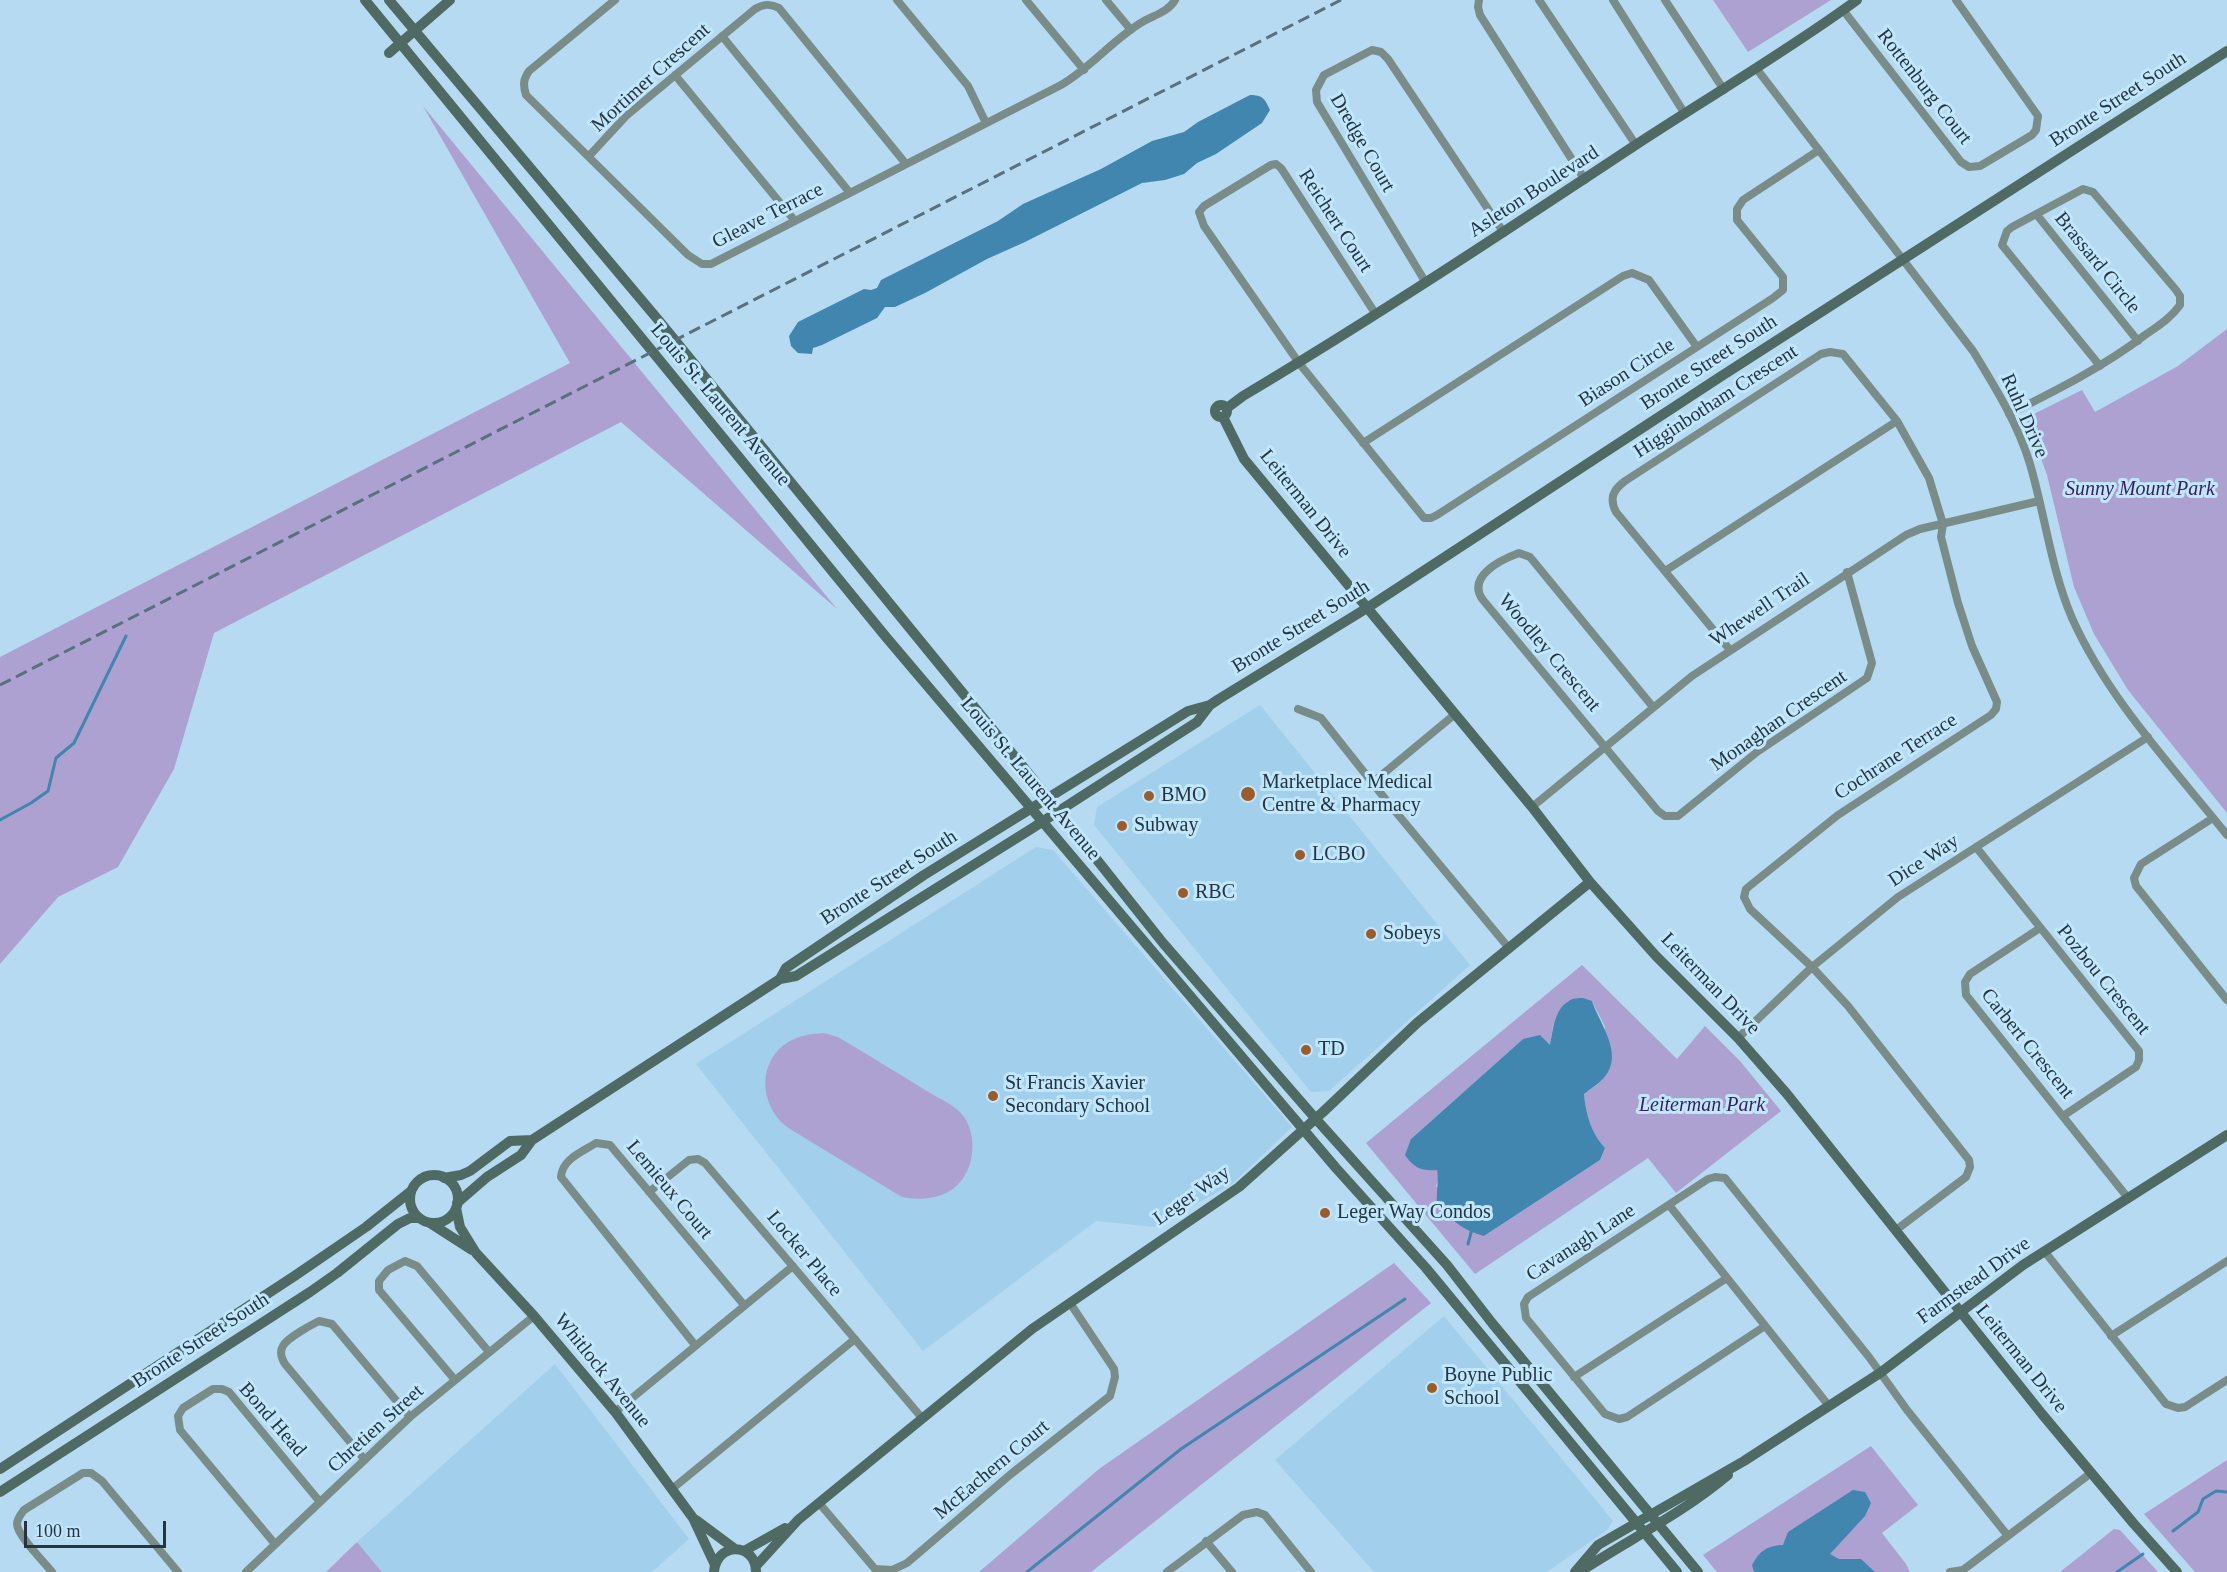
<!DOCTYPE html>
<html>
<head>
<meta charset="utf-8">
<style>
  body { margin:0 }
  #map { position:relative; width:2227px; height:1572px; overflow:hidden; background:#b5daf1; font-family:"Times New Roman",serif }
  canvas { display:block }
  .scale { position:absolute; left:24px; top:1521px; width:142px; height:27px; box-sizing:border-box; border:3px solid #25343d; border-top:0; padding-left:8px; font-size:18px; line-height:21px; white-space:nowrap; color:#25343d; -webkit-text-stroke:4px #c1e7ff; paint-order:stroke }
</style>
</head>
<body>
<div id="map">
<canvas width="2227" height="1572"></canvas>
<div class="scale">100 m</div>
</div>
<script>
const context = document.querySelector('canvas').getContext('2d');
context.lineJoin = 'round';
function fillPath(path, color) { context.fillStyle = color; context.fill(path, 'evenodd'); }
function stroke(path, color, width, dash) { context.strokeStyle = color; context.lineWidth = width; context.lineCap = dash ? 'butt' : 'round'; context.setLineDash(dash || []); context.stroke(path); }
function label(font, color, halo, rows, align = 'center') {
  context.font = font + ' "Times New Roman",serif'; context.lineWidth = 6; context.setLineDash([]); context.textBaseline = 'middle'; context.strokeStyle = halo; context.fillStyle = color; for (const [text, x, y, turn = 0] of rows) {
    context.save(); context.translate(x, y); context.rotate((+turn || 0) * Math.PI / 180); context.textAlign = isNaN(turn) ? turn : align; if (halo) context.strokeText(text, 0, 0); context.fillText(text, 0, 0); context.restore();
  }
}
fillPath(new Path2D(`
  M1260 705 1470 965 1329 1091 1311 1092 1094 825 1097 807Z
  M1036 847 1053 850 1292 1127 1232 1184 1155 1227 1096 1221 923 1351 696 1064Z
  M1444 1316 1613 1521 1607 1530 1547 1572H1374L1275 1460Z
  M555 1364 689 1539 652 1572H382L357 1542Z`), '#a2cfeb');
fillPath(new Path2D(`
  M1713 0H1831L1748 52Z
  M423 106 837 609 621 422 214 633 174 769 118 867 58 897 0 964V657L570 363Z
  M2227 329V813L2128 690 2094 634 2074 587 2047 475 2026 418 2082 390 2095 412 2178 366Z
  M1582 965 1677 1059 1705 1026 1740 1061 1781 1111 1676 1193 1648 1158 1475 1274 1366 1143ZM1592 1001 1605 1027 1598 1084 1584 1094C1586 1115 1590 1133 1605 1148L1600 1160 1484 1236 1436 1186 1439 1178 1437 1170 1411 1139 1523 1039 1550 1046 1553 1026 1560 1010Z
  M824 1033 838 1037C867 1054 896 1072 925 1090 936 1097 951 1103 960 1112 977 1129 976 1163 961 1181 947 1199 923 1201 902 1197L790 1129C762 1111 755 1067 784 1045 795 1036 810 1034 824 1033Z
  M1394 1263 1431 1303 1091 1572H979L1099 1469Z
  M1871 1446 1918 1505 1882 1533 1906 1564 1910 1572H1717L1703 1555Z
  M2227 1460V1572H2195L2144 1514Z
  M2114 1529 2120 1530 2158 1572H2060Z
  M357 1542 382 1572H326Z`), '#ada1d1');
fillPath(new Path2D(`
  M1250 95C1263 95 1265 99 1270 110L1262 123 1216 154 1197 163 1184 174 1165 180 1142 183 1025 242 987 259 925 293 895 307H885L877 318 822 345 813 348 812 354 798 353 791 346 789 336 798 322 864 289 871 290 877 288 881 280 998 221 1023 204 1101 169 1152 141 1184 132 1198 122Z
  M1583 998 1592 1001C1599 1022 1621 1050 1608 1072 1603 1081 1592 1088 1584 1094 1586 1115 1591 1133 1605 1148L1600 1160 1484 1236C1464 1231 1451 1220 1437 1205 1436 1194 1439 1180 1437 1170 1421 1171 1414 1168 1405 1155L1411 1139 1523 1039 1540 1035 1550 1045C1553 1031 1554 1009 1569 1001 1572 998 1579 998 1583 998Z
  M1853 1490 1865 1492 1871 1503 1865 1516 1830 1554 1839 1559H1861L1875 1572H1754L1752 1565C1760 1551 1766 1546 1783 1545L1788 1532Z`), '#4186ae');
stroke(new Path2D(`
  M0 820 31 803 48 791 56 758 74 743 126 636
  M1468 1244 1472 1229
  M2173 1531 2198 1512 2203 1499 2216 1491 2227 1492
  M1027 1572 1181 1449 1405 1299
  M2117 1572 2143 1554`), '#4186ae', 3);
stroke(new Path2D(`
  M615 0 529 71C523 80 523 85 526 95L688 255 702 264H711L1061 85C1092 67 1114 38 1144 21 1155 15 1169 11 1175 0
  M897 0 968 86 986 123
  M1026 0 1084 70
  M1106 0 1131 30
  M1479 0 1478 7 1480 15 1585 180
  M1539 0 1636 145
  M1613 0 1685 114
  M1665 0 1724 90
  M1843 10 1961 162 1969 167 1980 166 2032 135 2036 130 2038 116 1956 0
  M722 36 850 193
  M1756 68 1973 351C1995 387 2018 424 2030 464 2045 515 2051 569 2072 618 2108 699 2172 766 2227 835
  M675 75 795 221
  M589 156 626 116 755 9C763 4 770 3 779 8L906 164
  M2037 215 2138 341
  M1426 283 1317 102 1316 90 1324 75 1372 50 1381 52 1388 59 1504 233
  M1697 347 1773 298 1783 290V277L1737 220V209L1743 200 1819 150
  M2009 414C2057 390 2103 367 2145 335 2158 326 2171 318 2180 305V296L2176 290 2093 192 2083 189 2012 227 2007 231 2002 245 2100 366
  M1363 443 1623 276 1632 273 1649 280 1697 347 1437 515 1431 518H1424L1299 363 1204 226 1199 212 1204 206 1271 165 1276 164 1281 168 1375 313
  M1665 571 1897 421
  M1730 650 1616 512C1609 498 1613 490 1625 481L1821 354 1830 352 1843 354 1897 421 1929 478 1943 524 1941 537 1958 603 1972 646 1997 702 1996 709 1991 715 1838 815 1752 884 1746 889 1744 897 1750 909 1812 967 1848 1006 1969 1160 1970 1167 1966 1177 1896 1230
  M1653 707 1530 557 1519 553C1500 560 1466 577 1483 600L1658 811 1665 816H1678L1757 752 1867 678 1872 663 1847 572
  M1298 709 1321 718 1390 805 1508 947
  M1372 783 1454 715
  M1532 807 1692 676 1906 535 1920 529 2039 501
  M2213 818 2141 864 2134 878 2136 886 2227 1000
  M1976 847 2139 1051V1060L2136 1067 2063 1116
  M2040 928 1970 974 1965 982 1966 995 2128 1198
  M1738 1038 1812 967 1898 897 2148 737
  M649 1192 689 1160 698 1159 705 1163 922 1418
  M1669 1205 1829 1406
  M2045 1252 2166 1404 2178 1408 2185 1407 2227 1380
  M1765 1326 1627 1417 1619 1419 1605 1414 1526 1318 1524 1304 1528 1297 1708 1179 1715 1177 1725 1178 1869 1357 1907 1410 2008 1536
  M2111 1336 2227 1261
  M695 1345 561 1177C562 1159 582 1152 596 1143L610 1145 744 1305
  M1574 1377 1727 1278
  M455 1380 379 1290V1281L388 1270 405 1261 417 1266 489 1352
  M615 1412 793 1266
  M365 1460 285 1364C282 1359 279 1352 283 1346 287 1338 311 1325 319 1321L332 1324 410 1417
  M672 1489 855 1339
  M819 1503 875 1569 892 1570 907 1563 1011 1474 1110 1396 1115 1377 1114 1369 1070 1303
  M1206 1541 1232 1572
  M275 1544 180 1430 178 1416 183 1408 213 1389H222L229 1392 320 1502
  M52 1572C44 1562 17 1535 17 1524 17 1519 21 1514 24 1510L83 1473H91L102 1481 178 1572
  M246 1572 410 1417 534 1316
  M1167 1572 1243 1515 1257 1512 1265 1515 1311 1572
  M1950 1572 1963 1570 2091 1473`), '#7a8c87', 8);
stroke(new Path2D(`
  M365 0 886 637 1336 1168 1426 1268 1677 1572
  M389 0 660 322 1028 773 1163 943 1315 1118 1447 1265 1492 1323 1698 1572
  M389 53 450 0
  M1215 411a6 6 0 1 1 12 0a6 6 0 1 1-12 0Z
  M1227 408 1243 396C1377 316 1507 230 1637 144 1710 96 1786 52 1857 0
  M1223 417 1244 459 1532 807 1590 882 1656 956 1738 1038 1787 1094 2042 1414 2134 1524 2177 1572
  M780 979 786 968 924 875 1188 711 1210 705
  M410 1199a24 24 0 1 1 48 0a24 24 0 1 1-48 0Z
  M444 1178 461 1175 470 1171 510 1141 532 1140
  M457 1203 487 1177 521 1155 532 1140 780 979 796 976 1031 829 1197 722 1210 705 1219 699 1367 608 1720 377 2227 51
  M456 1208 460 1227 476 1253 534 1316 616 1413 693 1518 715 1565
  M430 1223 472 1250
  M0 1469 296 1275 366 1227 410 1192
  M0 1492 310 1292 337 1273 398 1224 410 1218H418
  M696 1520 735 1549
  M744 1551 785 1528
  M756 1566 798 1520 1032 1329 1239 1187 1323 1112 1417 1023 1590 882
  M1581 1571C1630 1539 1683 1513 1728 1475
  M714 1572C716 1542 755 1542 756 1571
  M1575 1572 1598 1545 1744 1461 1880 1373 2023 1265 2227 1135`), '#4e6a62', 10);
stroke(new Path2D(`
  M0 685 1341 0`), '#59707e', 3, [12, 6]);
for (const [x, y, r, color] of [
  [1248,794,8,"#9d5b27"],
  [1149,796,6,"#9d5b27"],
  [1122,826,6,"#9d5b27"],
  [1300,855,6,"#9d5b27"],
  [1183,893,6,"#9d5b27"],
  [1371,934,6,"#9d5b27"],
  [1306,1050,6,"#9d5b27"],
  [993,1096,6,"#9d5b27"],
  [1325,1213,6,"#9d5b27"],
  [1432,1388,6,"#9d5b27"]
]) { const dot = new Path2D(); dot.arc(x, y, r, 0, 2 * Math.PI); context.fillStyle = color; context.fill(dot); stroke(dot, '#c1e7ff', 2); }
label('20px', '#25343d', '#c1e7ff', [
  ["Mortimer Crescent",651,78,-42],
  ["Rottenburg Court",1924,87,52],
  ["Bronte Street South",2118,100,-33],
  ["Dredge Court",1362,143,60],
  ["Asleton Boulevard",1534,192,-33],
  ["Gleave Terrace",768,216,-27],
  ["Reichert Court",1335,221,57],
  ["Brassard Circle",2097,263,51],
  ["Bronte Street South",1709,363,-33],
  ["Biason Circle",1627,373,-33],
  ["Higginbotham Crescent",1716,402,-33],
  ["Louis St. Laurent Avenue",720,405,50],
  ["Ruhl Drive",2024,416,66],
  ["Leiterman Drive",1305,504,51],
  ["Whewell Trail",1760,610,-34],
  ["Bronte Street South",1301,627,-32],
  ["Woodley Crescent",1549,653,50],
  ["Monaghan Crescent",1779,721,-35],
  ["Cochrane Terrace",1896,757,-33],
  ["Louis St. Laurent Avenue",1030,779,50],
  ["Dice Way",1924,861,-33],
  ["Bronte Street South",889,878,-33],
  ["Pozbou Crescent",2103,980,51],
  ["Leiterman Drive",1710,984,46],
  ["Carbert Crescent",2027,1044,51],
  ["Lemieux Court",669,1190,50],
  ["Leger Way",1192,1196,-35],
  ["Cavanagh Lane",1581,1243,-33],
  ["Locker Place",804,1254,50],
  ["Farmstead Drive",1974,1281,-36],
  ["Bronte Street South",201,1341,-33],
  ["Leiterman Drive",2021,1359,51],
  ["Whitlock Avenue",602,1371,51],
  ["Bond Head",272,1420,49],
  ["Chretien Street",376,1429,-42],
  ["McEachern Court",992,1470,-40]
]);
label('italic 20px', '#391d67', '#c1e7ff', [
  ["Sunny Mount Park",2140,490],
  ["Leiterman Park",1702,1106]
]);
label('20px', '#25343d', '#c1e7ff', [
  ["Marketplace Medical",1262,783],
  ["Centre & Pharmacy",1262,806],
  ["BMO",1161,796],
  ["Subway",1134,826],
  ["LCBO",1312,855],
  ["RBC",1195,893],
  ["Sobeys",1383,934],
  ["TD",1318,1050],
  ["St Francis Xavier",1005,1084],
  ["Secondary School",1005,1107],
  ["Leger Way Condos",1337,1213],
  ["Boyne Public",1444,1376],
  ["School",1444,1399]
], 'left');
</script>
</body>
</html>
